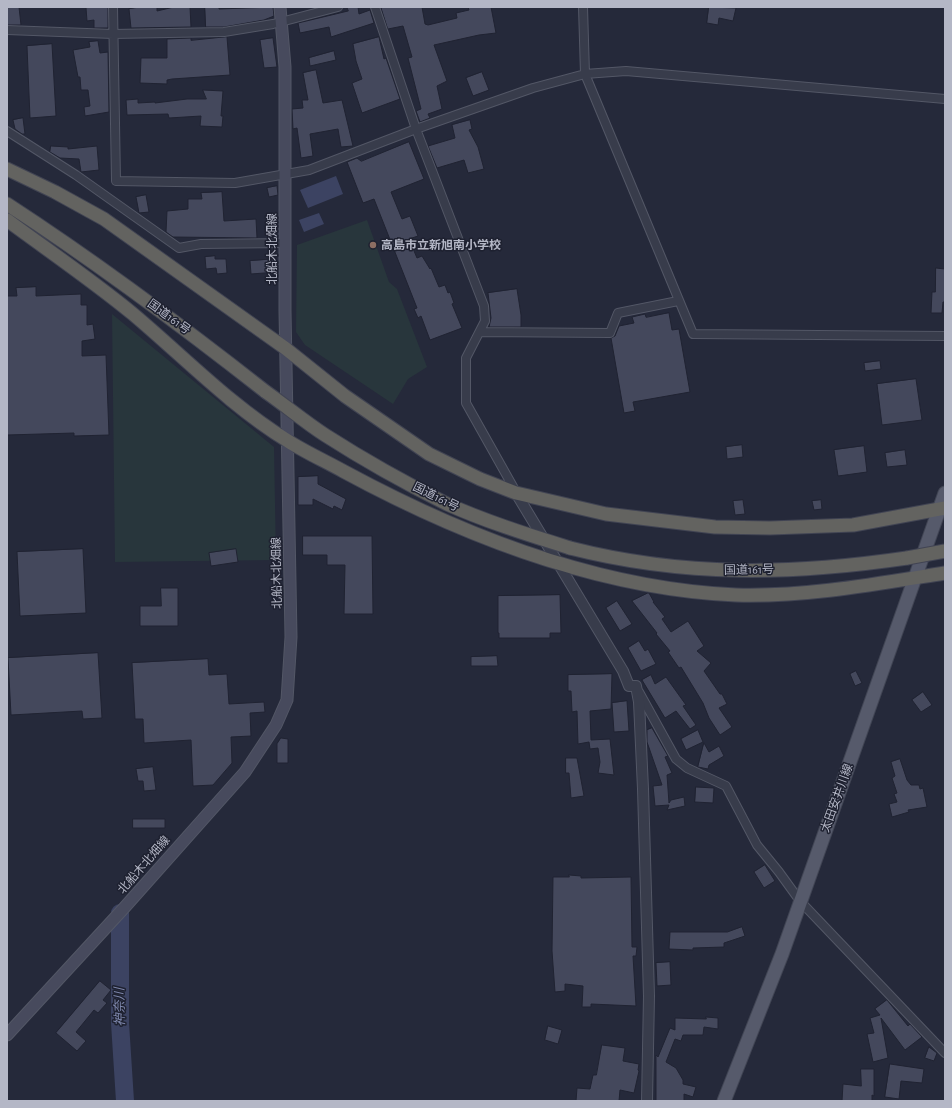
<!DOCTYPE html>
<html>
<head>
<meta charset="utf-8">
<style>
  body { margin:0 }
  #map { position:relative; width:952px; height:1108px; overflow:hidden; background:#25293a; font-family:"Alegreya Sans",sans-serif }
  canvas { display:block }
  .frame { position:absolute; inset:0; border:8px solid #b4b7c6; pointer-events:none }
</style>
</head>
<body>
<div id="map">
<canvas width="952" height="1108"></canvas>
<div class="frame"></div>
</div>
<script>
const context = document.querySelector('canvas').getContext('2d');
context.lineJoin = 'round';
function fillPath(path, color) { context.fillStyle = color; context.fill(path, 'evenodd'); }
function stroke(path, color, width, dash) { context.strokeStyle = color; context.lineWidth = width; context.lineCap = dash ? 'butt' : 'round'; context.setLineDash(dash || []); context.stroke(path); }
function label(font, color, halo, rows, align = 'center') {
  context.font = font + ' "Alegreya Sans","Noto Sans JP",sans-serif'; context.lineWidth = 3; context.setLineDash([]); context.textBaseline = 'middle'; context.strokeStyle = halo; context.fillStyle = color; for (const [text, x, y, turn = 0] of rows) {
    context.save(); context.translate(x, y); context.rotate((+turn || 0) * Math.PI / 180); context.textAlign = isNaN(turn) ? turn : align; if (halo) context.strokeText(text, 0, 0); context.fillText(text, 0, 0); context.restore();
  }
}
fillPath(new Path2D(`
  M367 220 389 282 397 289 427 367 408 379 393 404 305 345 296 332 297 245Z
  M112 314 274 447 276 560 115 562Z`), '#28363c');
fillPath(new Path2D(`
  M336 176 343 194 308 208 300 190Z
  M319 213 324 224 304 232 299 220Z`), '#3c4362');
stroke(new Path2D(`
  M120 913V1023L125 1101`), '#3c4362', 18);
const building = new Path2D(`
  M19 7 21 25H7V8Z
  M108 7V28H94V20L87 21 86 8Z
  M140 7H157V11L174 7H190L191 27 131 28 129 9Z
  M205 7H219V9L273 7 274 16 264 20 224 27H206Z
  M347 7H358L359 14 370 10 374 23 331 37 329 27 300 33 298 23 348 11Z
  M381 7H422L425 24 428 25 457 18 456 13 469 10 468 7H491L496 33 479 35 434 45 447 81 437 86 442 109 428 114 430 118 420 122 416 111 421 109 408 58 412 57 403 26 388 29Z
  M709 7 736 8 733 21 719 18 718 25 707 23Z
  M227 37 230 75 172 79 167 80V84L140 83 141 58H167V39L191 38V40Z
  M379 37 384 59 386 58 400 99 362 113 352 83 362 79 356 61 353 44Z
  M273 38 277 67 264 68 260 40Z
  M98 41 100 53 108 52 109 112 85 116 84 107 90 106 88 90H81L80 77H78L73 50 90 47 89 42Z
  M52 44 56 116 30 118 27 46Z
  M334 51 336 60 310 66 309 58Z
  M316 70 323 103 342 100 353 146 341 147 338 129 310 134 313 156 301 158 297 128 293 129 292 109 303 108 302 100H308L303 73Z
  M482 72 489 90 473 96 466 78Z
  M203 90 223 91 221 116H223L222 127 200 126 201 116 169 118 168 114 127 115 126 100 138 99V103L155 102V103L187 99H206Z
  M23 118 25 134H22L15 129 13 120Z
  M470 120 472 129 469 130 478 147 484 169 468 173 464 160 437 168 428 146 455 138 452 125Z
  M409 142 424 179 391 192 402 219 410 216 418 236 409 239 417 258 422 256 430 269 431 268 439 287 445 285 448 293 450 292 454 303 452 304 462 328 430 340 421 316 418 318 414 309 417 308 374 199 363 203 347 162 357 158 361 161Z
  M51 146 68 147V149L97 146 99 170 81 172 79 159 60 158 50 152Z
  M277 186 278 195 269 197 267 188Z
  M222 192 224 221 256 219 257 238 173 237 166 232 167 211 188 209V199H202L201 193Z
  M146 195 149 212 139 213 136 197Z
  M215 256V259H226L227 273 217 274 216 268 206 269 205 257Z
  M276 259 277 272 251 274 250 261Z
  M936 268 945 269V302H943L942 313H931L932 292H935Z
  M36 287V296L81 294V305H87V325L93 324 95 339 82 341V356L106 355 109 435 74 436V433L7 435V296H17L16 288Z
  M517 289 521 315V327H489L491 318 488 293Z
  M669 313 672 330 679 329 690 392 633 402 635 411 624 413 611 338 615 336 619 326 634 323 632 317 645 314 646 317Z
  M880 361 881 369 865 371 864 363Z
  M916 379 922 420 882 425 877 384Z
  M742 445 743 457 727 459 726 447Z
  M864 446 867 472 838 476 834 450Z
  M905 450 907 465 887 467 885 453Z
  M318 476V484L346 499 342 510 334 506 333 509 313 499V505H298V477Z
  M743 500 745 514 735 515 733 501Z
  M821 500 822 509 814 510 812 501Z
  M303 536H372L373 614H344L345 565H327V555H303Z
  M83 549 86 613 20 616 17 552Z
  M236 549 238 562 211 566 209 553Z
  M161 588H178V626H140V606H161Z
  M648 593H649L654 602H653L665 617 662 619 671 632 688 621 704 646 697 651 711 663 704 671 720 694H722L727 704 719 708 732 727 720 735 709 718 703 703 681 667 679 668 668 652 670 651 656 634 657 633 632 601Z
  M560 595 561 633H550V638H499V633H498V596Z
  M617 601 632 624 620 631 606 608Z
  M639 641 645 651 648 649 656 664 641 671 628 648Z
  M98 653 102 718 83 719 82 711 11 715 8 658Z
  M497 656 498 666H471V657Z
  M208 659 209 675 227 674 229 704 264 702 265 712 250 713 251 736 231 737 232 763 213 785 193 786 191 740 144 743 143 719H135L132 663Z
  M856 671 862 683 855 686 850 674Z
  M612 674 611 709 590 711 591 740 610 739 614 775 598 773 600 762 598 748 590 749 589 742 578 744 577 711 572 712 571 691H568V675Z
  M651 675 655 684 666 677 686 705 683 706 696 725 690 729 676 711 665 718 642 680Z
  M923 692 932 705 921 712 912 700Z
  M627 701 629 731 614 732 612 703Z
  M652 728 668 756 665 757 672 773 667 775 669 803 671 800 684 797 685 806 667 810 669 805 655 806 653 786 662 785 647 742V730Z
  M698 730 703 742 686 750 681 739Z
  M281 738 288 739V763H277V744Z
  M704 743 709 752 719 746 724 756 709 765 708 769 698 767Z
  M566 758H577L584 796 571 798 569 773H566Z
  M900 759 907 780 911 785H919L920 789 923 788 927 807 908 810 909 812 892 817 889 804 897 802 894 794 897 793 892 778 895 776 891 762Z
  M153 767 156 790 144 791 143 781H138L136 769Z
  M696 787 714 788 713 803 695 802Z
  M133 819H165V828H133Z
  M765 865 775 881 764 888 754 872Z
  M569 875 581 876V878L631 877 632 947H637L636 956H633L636 1006 591 1004V1007H582L583 986 565 984V991L555 992 552 951 553 877H569Z
  M742 927 745 936 724 943V947L693 948V950L669 949 670 932H727Z
  M670 962 671 985 657 986 656 963Z
  M100 981 111 990 103 1000 107 1003 98 1013 94 1010 76 1032 86 1041 77 1051 56 1033Z
  M887 1000 908 1026 910 1024 922 1037 905 1050 881 1018 888 1058 873 1062 867 1034 874 1033 870 1018 880 1015 875 1009Z
  M706 1017 718 1018V1029L704 1027 703 1035H683L681 1041 675 1039 666 1062 676 1068 683 1080V1084L696 1087 693 1097 684 1094V1101H656V1055L658 1057 670 1028 675 1030V1018L706 1019Z
  M548 1026 562 1030 558 1044 545 1040Z
  M602 1045 625 1048 623 1061 639 1064 638 1070 639 1071 634 1093 620 1090 619 1101H576L577 1088 590 1089 593 1075H596Z
  M929 1047 937 1053 934 1061 925 1058Z
  M890 1064 924 1069 922 1083 901 1081 899 1099 885 1097Z
  M861 1069H874V1096L872 1095V1101H842L843 1084 861 1086Z`);
fillPath(building, '#44485c');
stroke(building, '#202332', 1);
const minor = new Path2D(`
  M113 7 116 181 235 183 309 170 416 129 533 88 585 74 626 71 945 99
  M375 7 416 129 484 306 485 321 466 358V403L516 492
  M583 7 585 74 693 334 945 336
  M7 30 113 34 224 32 273 24 338 7
  M7 131 76 175 179 248 201 244 285 243
  M480 332 610 333 618 313 678 301
  M639 692 676 759 687 768 726 786 757 845 779 872 800 901 945 1053`);
const tertiary = new Path2D(`
  M516 493 623 671 629 686H636L639 702 643 789 649 996 647 1101`);
const secondary = new Path2D(`
  M7 1035 124 908 245 772 276 725 287 700 291 637 285 311V67L280 7`);
const primary = new Path2D(`
  M724 1101 782 954 945 493`);
const trunk = new Path2D(`
  M7 169 55 192 104 219 285 348 345 396 429 454 480 479 516 493 606 514 715 527 770 528 853 525 945 508
  M7 204C96 262 182 326 266 392
  M7 220C49 251 93 281 133 314 184 357 231 406 288 441 305 452 325 461 343 471 463 536 598 589 736 595 806 597 876 584 945 573
  M570 548C684 577 791 575 907 558`);
stroke(minor, '#535766', 10);
stroke(tertiary, '#535766', 12);
stroke(secondary, '#535766', 13);
stroke(primary, '#414554', 15);
stroke(trunk, '#414453', 15);
stroke(minor, '#383c4b', 8);
stroke(tertiary, '#383c4b', 10);
stroke(secondary, '#474a5d', 11);
stroke(primary, '#565a6b', 13);
stroke(trunk, '#636360', 13);
const trunkBridge = new Path2D(`
  M266 392C286 406 305 422 325 435 364 460 405 483 447 504 487 522 529 535 570 548
  M907 558 945 551`);
stroke(trunkBridge, '#414453', 15, []);
stroke(trunkBridge, '#636360', 13);
for (const [x, y, r, color] of [
  [373,245,4,"#8d6e63"]
]) { const dot = new Path2D(); dot.arc(x, y, r, 0, 2 * Math.PI); context.fillStyle = color; context.fill(dot); stroke(dot, '#1e2130', 1.5); }
label('bold 12px', '#b4b7c6', '#1e2130', [
  ["高島市立新旭南小学校",381,245]
], 'left');
label('12px', '#b4b7c6', '#1e2130', [
  ["北船木北畑線",272,249,-90],
  ["国道161号",169,317,36],
  ["国道161号",436,497,26],
  ["国道161号",749,570,-1],
  ["北船木北畑線",277,573,-91],
  ["太田安井川線",837,798,-70],
  ["北船木北畑線",144,865,-49]
]);
label('italic 13px', '#7e87ac', '#1e2130', [
  ["神奈川",120,1007,-91]
]);
</script>
</body>
</html>
